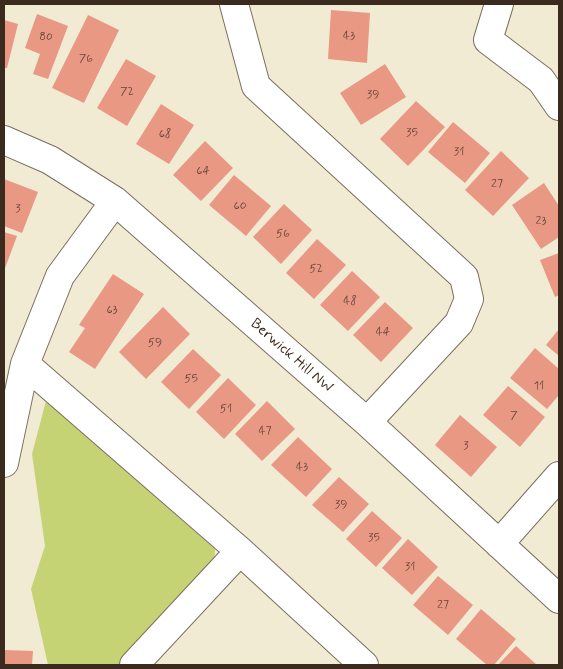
<!DOCTYPE html>
<html>
<head>
<meta charset="utf-8">
<style>
  body { margin:0 }
  #map { position:relative; width:563px; height:669px; overflow:hidden; background:#f1ebd4; font-family:Mynerve,sans-serif }
  canvas { display:block }
  .frame { position:absolute; inset:0; border:5px solid #3b2a1e; pointer-events:none }
</style>
</head>
<body>
<div id="map">
<canvas width="563" height="669"></canvas>
<div class="frame"></div>
</div>
<script>
const context = document.querySelector('canvas').getContext('2d');
context.lineJoin = 'round';
function fillPath(path, color) { context.fillStyle = color; context.fill(path, 'evenodd'); }
function stroke(path, color, width, dash) { context.strokeStyle = color; context.lineWidth = width; context.lineCap = dash ? 'butt' : 'round'; context.setLineDash(dash || []); context.stroke(path); }
function label(font, color, halo, rows, align = 'center') {
  context.font = font + ' Mynerve,sans-serif'; context.lineWidth = 4; context.setLineDash([]); context.textBaseline = 'middle'; context.strokeStyle = halo; context.fillStyle = color; for (const [text, x, y, turn = 0] of rows) {
    context.save(); context.translate(x, y); context.rotate((+turn || 0) * Math.PI / 180); context.textAlign = isNaN(turn) ? turn : align; if (halo) context.strokeText(text, 0, 0); context.fillText(text, 0, 0); context.restore();
  }
}
fillPath(new Path2D(`
  M46 401 215 549 214 568 121 665H48L31 589 45 546 32 454Z`), '#c6d374');
fillPath(new Path2D(`
  M331 10 370 13 367 63 328 59Z
  M37 14 68 26 48 79 33 74 40 54 25 48Z
  M88 15 119 30 84 103 52 88Z
  M4 20 18 24 7 68H4Z
  M126 59 156 76 127 126 97 108Z
  M385 64 406 97 361 125 340 93Z
  M416 101 445 127 408 166 380 139Z
  M161 104 194 125 169 164 136 144Z
  M453 122 490 153 465 183 428 152Z
  M205 141 233 168 201 201 173 175Z
  M501 151 529 178 493 216 465 190Z
  M234 175 271 206 246 236 209 205Z
  M4 179 38 192 22 233 4 226Z
  M544 183 559 206V237L541 249 512 205Z
  M284 204 312 230 281 264 253 237Z
  M4 232 17 236 4 271Z
  M317 239 346 265 314 299 286 273Z
  M559 253V295L555 297 540 260Z
  M352 271 380 297 348 331 320 305Z
  M113 274 144 294 95 369 69 352 85 328 79 325Z
  M385 302 413 328 381 362 353 335Z
  M163 307 190 334 146 379 119 352Z
  M559 329V356L546 345Z
  M535 348 559 369V395L547 409 510 378Z
  M193 349 221 375 189 409 161 382Z
  M228 378 256 405 224 439 196 412Z
  M508 386 545 417 520 447 483 415Z
  M267 401 295 429 262 461 235 434Z
  M460 415 497 447 471 477 435 445Z
  M298 437 332 469 306 497 271 465Z
  M339 477 369 504 343 532 312 505Z
  M372 511 402 538 376 567 346 539Z
  M408 539 438 567 412 595 382 568Z
  M438 576 473 605 448 635 413 605Z
  M481 609 516 639 494 665H487L456 639Z
  M516 646 537 665H498Z
  M4 650 33 651 32 665H4Z`), '#e99884');
const minor = new Path2D(`
  M234 4 256 86 464 277 469 299 459 323 367 422
  M499 4 488 40 541 80 559 106
  M4 140 50 160 115 201 367 422 559 599
  M25 364 240 551 364 665
  M4 463 25 364 60 276 115 201
  M499 544 559 476
  M134 665 240 551`);
stroke(minor, '#7b6e5e', 30);
stroke(minor, '#fff', 28);
label('12px', '#664638', null, [
  ["43",349,36],
  ["80",46,37],
  ["76",86,59],
  ["72",127,92],
  ["39",373,95],
  ["35",412,133],
  ["68",165,134],
  ["31",459,152],
  ["64",203,171],
  ["27",497,184],
  ["60",240,206],
  ["3",18,209],
  ["23",541,221],
  ["56",283,234],
  ["52",316,269],
  ["48",350,301],
  ["63",112,310],
  ["44",383,332],
  ["59",155,343],
  ["55",191,379],
  ["11",539,386],
  ["51",226,409],
  ["7",514,416],
  ["47",265,431],
  ["3",466,446],
  ["43",302,467],
  ["39",341,505],
  ["35",374,538],
  ["31",410,567],
  ["27",443,605]
]);
label('15px', '#3b2a1e', '#fff', [
  ["Berwick Hill NW",291,356,41]
]);
</script>
</body>
</html>
